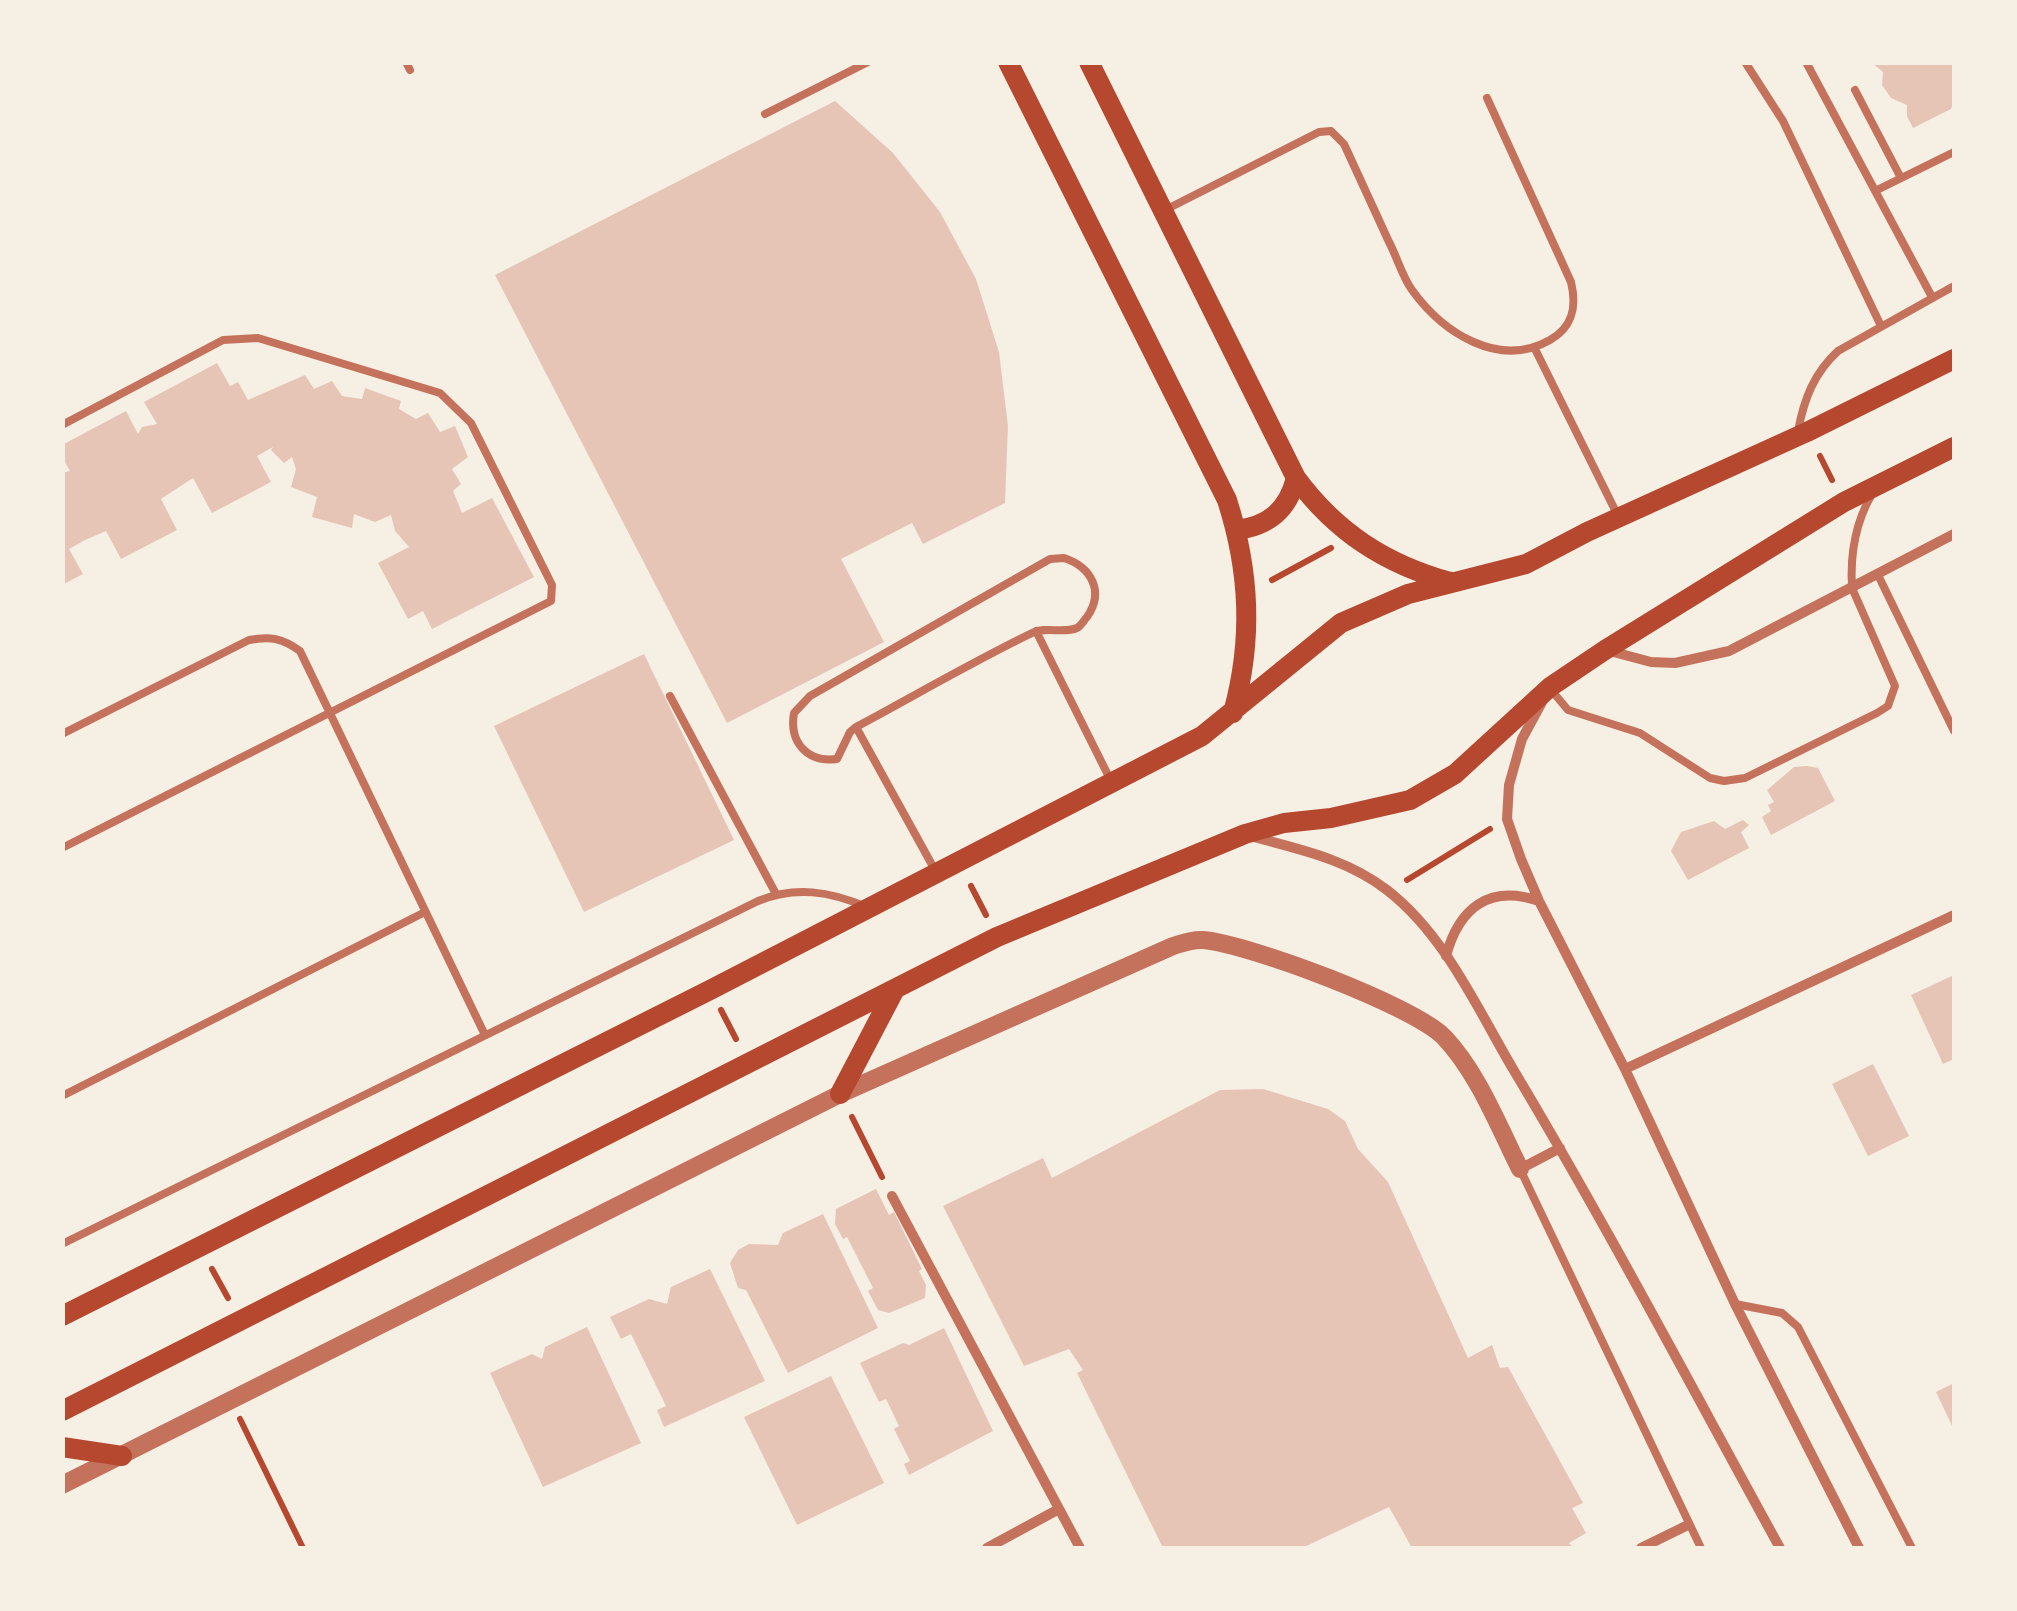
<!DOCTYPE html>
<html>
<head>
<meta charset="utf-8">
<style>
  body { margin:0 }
  #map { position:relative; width:2017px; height:1611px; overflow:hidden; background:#f6efe4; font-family:Jost,sans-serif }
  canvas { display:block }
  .frame { position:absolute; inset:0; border:65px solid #f6efe4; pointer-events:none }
</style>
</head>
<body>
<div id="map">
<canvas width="2017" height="1611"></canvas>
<div class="frame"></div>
</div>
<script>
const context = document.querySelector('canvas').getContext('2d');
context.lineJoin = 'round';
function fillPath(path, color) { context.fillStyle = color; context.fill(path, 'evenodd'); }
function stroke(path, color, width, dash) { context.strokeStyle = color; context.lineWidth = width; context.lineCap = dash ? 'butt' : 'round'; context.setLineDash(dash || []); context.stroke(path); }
fillPath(new Path2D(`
  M1871 62H1954V101L1951 109 1913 128 1907 116V105L1891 98 1882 85 1883 72Z
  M835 101 893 153 940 212 976 279 999 352 1008 426 1005 503 923 544 912 523 841 559 884 642 727 723 495 275Z
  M217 363 230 386 238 382 248 400 305 375 314 389 332 381 342 396 362 399 365 388 401 401 399 409 416 419 428 413 440 432 455 426 468 457 452 469 461 484 453 491 462 513 492 498 534 577 432 629 423 611 408 619 378 563 409 547 395 531 391 515 375 522 354 514 352 528 312 517 317 497 291 487 296 469 292 457 284 463 271 450 273 447 257 456 271 482 212 513 193 478 161 499 177 530 121 559 106 531 85 540 69 549 83 574 62 585V473L70 471 62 457V445L126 411 138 434 142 427 157 424 144 402Z
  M644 654 734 840 584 912 494 726Z
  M1807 766 1818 768 1835 801 1771 835 1762 817 1771 811 1768 805 1774 802 1767 790 1794 767Z
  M1743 820 1749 825 1741 832 1749 848 1688 880 1671 851 1681 832 1714 821 1725 829Z
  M1954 975V1059L1943 1064 1911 995Z
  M1873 1064 1909 1136 1868 1156 1832 1084Z
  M1263 1089 1328 1109 1345 1121 1358 1149 1388 1182 1468 1358 1492 1345 1500 1368 1508 1367 1583 1503 1572 1508 1586 1533 1569 1543 1573 1548H1412L1389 1507 1302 1548H1163L1077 1373 1083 1370 1069 1349 1024 1366 943 1206 1043 1158 1052 1178 1220 1090Z
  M876 1189 889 1215 894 1212 922 1269 919 1271 926 1285 925 1298 889 1313 878 1310 868 1291 873 1288 847 1237 843 1239 835 1224 836 1209Z
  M823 1214 878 1328 788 1373 746 1290 738 1288 730 1263 738 1250 749 1244 778 1245 783 1233Z
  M710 1269 765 1381 664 1427 657 1410 666 1406 631 1334 621 1339 610 1317 649 1299 667 1304 671 1287Z
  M587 1327 641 1443 543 1487 490 1373 532 1354 542 1359 545 1347Z
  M944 1328 993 1431 909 1475 904 1464 910 1461 894 1429 899 1426 886 1399 879 1402 860 1363 903 1343 909 1345Z
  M831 1376 884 1483 797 1525 744 1417Z
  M1954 1383V1430L1936 1392Z`), '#e6c5b7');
stroke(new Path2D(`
  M1820 456 1832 480
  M1272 580 1331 548
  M1407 880 1490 829
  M971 886 986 915
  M721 1010 736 1039
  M852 1117 882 1177
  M212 1269 228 1298
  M240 1419 303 1548`), '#b5482f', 6);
stroke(new Path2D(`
  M406 62 410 70
  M1745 62 1783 121 1881 326
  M1806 62 1932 297
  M1855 90 1901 178
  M765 114 868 62
  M1875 191 1954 152
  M1167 209 1319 132 1331 131 1344 144C1359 177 1374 209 1389 242 1397 257 1402 276 1412 290 1443 333 1499 369 1550 340 1573 327 1577 307 1571 282L1487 98
  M1535 349 1617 514
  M62 425 223 340 258 338 440 393 471 423 552 585 551 601 62 848
  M1798 431C1804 399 1814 373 1838 351L1954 286
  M1064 558C1091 567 1105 591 1087 617 1084 620 1081 626 1077 628 1063 634 1046 626 1032 633 972 662 914 696 856 727L850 732 837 759C807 763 789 742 794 713L810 696 1050 559Z
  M1878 575 1954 731
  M1036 631 1112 783
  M1552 691 1568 710 1640 733 1710 778 1724 781 1745 778 1877 713 1888 706 1895 686 1852 588C1850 555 1855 523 1872 494
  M670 696 776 894
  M856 727 936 872
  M62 734 249 640C270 636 282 638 300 651L484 1033
  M62 1096 425 912
  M1520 1169 1701 1548
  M62 1244 758 901C795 886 830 891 866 907
  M1735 1304 1782 1313 1798 1327 1912 1548`), '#c5725c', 8);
stroke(new Path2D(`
  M1606 650 1651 662 1675 663 1729 651 1954 534
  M1542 702 1522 739 1509 785 1507 819 1521 859 1539 901 1625 1069 1735 1304 1859 1548
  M1254 837C1301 850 1347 859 1387 890 1445 935 1477 1008 1513 1069 1607 1226 1692 1388 1780 1548
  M1446 956C1459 908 1489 884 1539 901
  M1625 1069 1954 915
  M1520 1169 1560 1148
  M892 1196 1080 1548
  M987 1548 1059 1509
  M1641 1548 1688 1525`), '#c5725c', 10);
stroke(new Path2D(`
  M62 1485 840 1094 1173 946C1183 943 1192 939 1203 940 1249 944 1412 1005 1444 1037 1478 1073 1498 1125 1520 1169`), '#c5725c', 18);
stroke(new Path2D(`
  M1008 62 1227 500C1250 572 1253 640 1233 713
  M1089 62 1296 478C1336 532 1385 564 1450 582
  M1236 530C1269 526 1288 510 1296 478
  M840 1094 895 989
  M62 1316 710 990 1202 736 1341 623 1408 594 1526 564 1587 532 1807 432 1954 359
  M62 1411 997 937 1245 834 1284 823 1331 818 1410 800 1455 774 1550 687 1605 650 1844 502 1954 447
  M62 1447 122 1456`), '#b5482f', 20);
</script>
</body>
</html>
